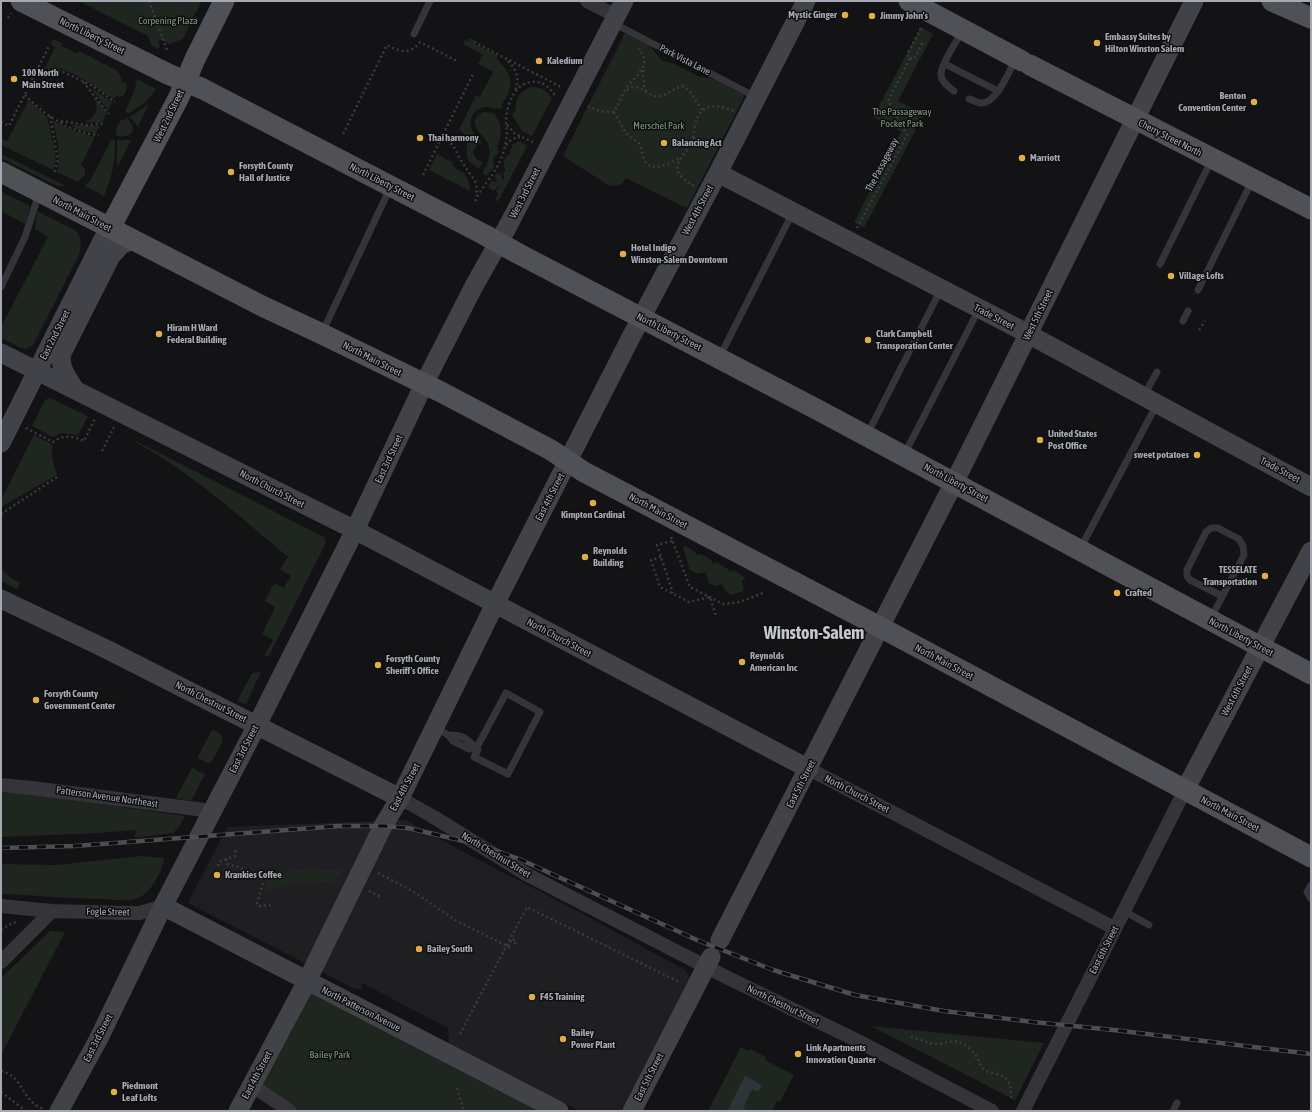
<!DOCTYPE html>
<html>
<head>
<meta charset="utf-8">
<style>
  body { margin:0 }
  #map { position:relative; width:1312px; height:1112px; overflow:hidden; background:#131214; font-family:"Asap Condensed",sans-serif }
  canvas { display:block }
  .frame { position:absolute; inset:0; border:2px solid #a5a9b3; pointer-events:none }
</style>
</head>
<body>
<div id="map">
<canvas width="1312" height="1112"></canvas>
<div class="frame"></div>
</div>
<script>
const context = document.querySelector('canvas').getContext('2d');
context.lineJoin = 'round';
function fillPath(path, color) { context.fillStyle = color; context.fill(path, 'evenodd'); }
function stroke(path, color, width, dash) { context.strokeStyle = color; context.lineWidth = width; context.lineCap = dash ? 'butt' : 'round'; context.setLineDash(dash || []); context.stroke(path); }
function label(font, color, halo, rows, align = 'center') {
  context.font = font + ' "Asap Condensed",sans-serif'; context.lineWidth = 3; context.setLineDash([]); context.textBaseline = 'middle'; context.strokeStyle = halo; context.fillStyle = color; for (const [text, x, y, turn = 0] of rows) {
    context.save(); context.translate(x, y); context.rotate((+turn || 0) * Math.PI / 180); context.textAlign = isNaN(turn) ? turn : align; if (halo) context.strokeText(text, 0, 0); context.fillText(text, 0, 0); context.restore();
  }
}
fillPath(new Path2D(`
  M406 820 458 849 570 907 685 970 690 977 621 1111H580L449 1045 448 1028 362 983 361 989H355L188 903 227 827Z`), '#1f1f21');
fillPath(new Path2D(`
  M79 1H201V2L183 39 170 44 158 39 160 46 158 49 151 45 148 36Z
  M921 27 933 34 898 101 924 114 864 228 854 222 901 132 873 117Z
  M625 33 650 46 662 61 672 63 698 76 713 79 745 95 687 208 626 178 622 184 614 186 608 185 563 156Z
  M469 38 474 40 473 43 497 55V59C507 71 515 77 508 94 507 97 504 99 503 102 502 104 502 106 502 108 497 110 492 107 486 107 475 107 467 119 472 130 474 135 479 138 482 143L477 145 473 152 476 159 483 162 479 168C454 156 478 142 459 130L476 95 480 97 493 72 478 64 483 55 463 44 465 40 468 42Z
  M53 39 63 44 62 46 78 54 79 51 116 70 120 75 122 82 127 83C127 89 126 96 119 97L116 95 114 99C98 88 80 75 61 69 56 68 50 68 45 68L55 47 51 44Z
  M139 80 156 89 148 100 128 114 125 111 135 90 136 81Z
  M90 87 112 102 108 110Z
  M531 87C541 87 546 90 552 98L532 136 522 131 512 115 513 113 516 109C514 98 521 91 531 87Z
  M94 97 107 112 102 123 84 122C97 119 99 108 94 97Z
  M29 100 47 117 55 151 56 161 53 170 1 145V138L7 141Z
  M149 104 138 127 130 117Z
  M483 112 493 113C502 121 503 136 497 146L499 152 497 155 494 157 493 160 494 168 486 176 483 174C483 170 484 169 486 166 489 160 490 153 489 147 487 134 462 125 483 112Z
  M127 118 132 125 133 130 130 135 120 137 117 136 116 129 120 121Z
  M53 121 74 131 95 137 81 165 85 169V174L78 182 57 172C61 155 57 138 53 121Z
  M71 125 100 126 96 133 77 129Z
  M111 140H115C116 160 112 177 104 196L85 186 91 179Z
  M117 140H131L117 168Z
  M520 141 527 146 498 202 495 198 498 195 496 191 499 187 498 186 495 190H492L489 188V184L492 181 496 182 497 180 494 176 497 173 501 174 502 177 501 179 503 180 504 177 503 173 506 171C502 163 503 158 511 153L510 151 513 144Z
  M1 154 66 186H59L53 184 1 158Z
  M437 154 452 162 455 168 465 174 469 183 470 191 429 170Z
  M1 192 30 206 25 224 1 211Z
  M37 211 75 230C83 238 81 245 79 255L33 345 26 349 19 347 1 338V327L48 237 35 229Z
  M50 398 88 416 78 435 62 433 53 437 32 426 45 400Z
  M34 435 53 445C50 455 54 465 57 475L1 507V500Z
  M136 441 324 537 326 543 269 656H264L273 640 262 634 275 607 265 601 274 583 284 588 291 576 280 569 288 557C239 516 191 472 135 442Z
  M686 546 695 552 697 555 700 554 712 560 713 564 716 562 728 569 729 572 733 570 744 577 746 579 742 581 744 591 731 595 726 592 722 584 716 586 709 583 705 572 698 574 690 570 683 547Z
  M1 569 11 578 20 583 17 589 1 581Z
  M261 672 246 704 237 701 252 673Z
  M212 730C216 731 221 733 222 737 224 743 213 759 210 764L197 758Z
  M192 768 205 774 191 801 176 798Z
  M1 792 31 794 185 816 178 828 173 833 134 838 137 830 99 833 1 837Z
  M141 856 164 858C163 871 151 893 138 898 128 902 116 900 105 899 70 899 36 895 1 894V864L56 865Z
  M305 869 342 870 333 882 288 884 263 892 267 876 275 873Z
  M50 931 65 932 1 1055V978Z
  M307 981 559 1111H290L251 1085Z
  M871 1026 1044 1043 1015 1100Z
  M741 1047 749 1051 750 1049 766 1057 765 1060 794 1075 780 1102 777 1101 772 1111H708Z`), '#1f2620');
fillPath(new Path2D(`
  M745 1076 762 1085 758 1092 752 1089 743 1108 748 1111H730L728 1110Z`), '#2d353b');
stroke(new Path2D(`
  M149 1 167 50
  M8 18 11 13
  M474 42 561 87
  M910 58 914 59 923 42
  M508 61C517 70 520 79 515 91
  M38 69 61 71 93 86 115 102
  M643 70 644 87 646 91
  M83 82 109 114
  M627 90C638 81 645 94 655 96 665 98 673 88 682 86 692 89 695 103 703 110
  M25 95C44 115 71 133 99 135
  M588 106 599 111 614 112C619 103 622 94 628 86 637 73 652 67 639 48
  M614 112 625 132 629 136 640 144C642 149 642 155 644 159 650 175 670 163 680 158
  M50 116 58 160 54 174
  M61 121 86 125 104 124
  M1 122 9 126 49 46
  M507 125 515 134 533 142
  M343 134 387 45C400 52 410 55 420 42L457 61
  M442 138 453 145 460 159 475 181 477 188 476 196
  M693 138 714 148
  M506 145 512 139 520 137
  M423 175 473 74
  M694 186C662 167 684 161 692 140 694 135 694 130 695 125 701 102 716 104 734 111
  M475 201C482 186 495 174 501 159 504 151 506 143 507 135 507 130 506 125 506 120 507 105 514 84 531 82 543 80 550 88 556 97
  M857 228 907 135 888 101 910 58 907 55 922 26
  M1184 273 1193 278
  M1184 280 1188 271 1196 275
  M1199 330 1205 321
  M26 428 53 442C64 434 73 436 84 441L96 417
  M102 451 114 427
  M1 514 57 477
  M671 537 690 587 723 604 740 602 763 593 765 594
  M672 541 657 545 673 593
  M661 557 651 560 660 587 689 602 710 597 716 616
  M226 859 227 864 242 868V871
  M218 866 219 862 235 856 236 850
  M378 873 414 892 455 920 513 949
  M263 883 257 903 258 906 272 905
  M369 891 381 897
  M1 930 12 923 17 922
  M508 947 511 941 515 943 516 941 511 938
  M460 1034 527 907 681 983
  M911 1037C919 1039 928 1043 935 1044 943 1044 951 1040 959 1042 966 1045 972 1050 976 1056 979 1060 979 1065 984 1069 991 1075 1002 1072 1008 1081 1012 1087 1011 1094 1011 1101
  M1 1071C20 1076 20 1090 32 1102 35 1105 39 1107 43 1109
  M457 1088 464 1111
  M1 1092 26 1111
  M420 1110 421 1111`), '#3a3b3f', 2.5, [2, 3]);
stroke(new Path2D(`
  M613 23 756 97
  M414 34 430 1
  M945 64 998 91
  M954 91C949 87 941 82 941 74 941 65 957 40 962 32
  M969 99C973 100 978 103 981 103 996 104 1009 72 1015 60
  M1160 264 1211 161
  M1 287 25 237 39 193
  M1198 290 1252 181
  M1183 321 1188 311
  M322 333 390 188
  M720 356 793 212
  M1143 397 1157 372
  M867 435 941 289
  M904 455 979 309
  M1080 549 1157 404
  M1211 618 1244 555 1243 546 1239 539 1218 528H1211L1206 532 1187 570V576L1190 580 1222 596
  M435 727 448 735 453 741 469 749H476
  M448 735C464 734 468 740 478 750L474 757 508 774 540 712 506 693 476 749
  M1311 885 1307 892 1311 899
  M1124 911 1149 925
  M1173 1111 1177 1103`), '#343439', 7);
stroke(new Path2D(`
  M587 1 616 16
  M809 769 1114 928
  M1 785 32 788 212 811
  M400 798 432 816 526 874 728 978 854 1039 992 1111
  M1 906 52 911 126 913H140L163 906
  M1 962 52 911
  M251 1085 290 1111
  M1023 1111 1185 790`), '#343439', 14);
stroke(new Path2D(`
  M718 173 1017 328 1311 487
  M1 353 355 530 809 769
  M75 390C69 379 58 367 62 353L111 256 121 245 132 240
  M1 443 101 243 110 228
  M1 599 106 649 400 798
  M1185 790 1311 551
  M163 906 559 1111
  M720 940 962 467 1194 1
  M59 1111 98 1040 163 906 257 725 355 530 424 384 474 286 509 224 624 1
  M238 1111 307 981 383 826 400 798 495 604 630 339 718 173 806 1
  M632 1111 711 957`), '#424348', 19);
stroke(new Path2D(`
  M21 1 168 74 203 89 483 234 519 254 818 410 1311 674
  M909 1 1022 61
  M1272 1 1311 18
  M1030 65 1311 209
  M1 172 264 307 322 334 441 392 551 450 584 472 880 627 1311 857
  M110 228 179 97 195 59 224 1`), '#505157', 21);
const rail = new Path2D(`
  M1 848 75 846 339 826H383L408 828 481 845 519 859 697 940 773 970 855 995 944 1011 1033 1022 1114 1030 1311 1054`);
stroke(rail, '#4d4e53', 4.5);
stroke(rail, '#0e0e0f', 3, [9]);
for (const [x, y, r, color] of [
  [845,15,4,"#e2af3d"],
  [872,16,4,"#e2af3d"],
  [1097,43,4,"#e2af3d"],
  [539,61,4,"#e2af3d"],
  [14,79,4,"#e2af3d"],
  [1254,102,4,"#e2af3d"],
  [420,138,4,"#e2af3d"],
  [664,143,4,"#e2af3d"],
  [1022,158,4,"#e2af3d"],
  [231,172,4,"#e2af3d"],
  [623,254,4,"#e2af3d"],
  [1171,276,4,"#e2af3d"],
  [159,334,4,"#e2af3d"],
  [868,340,4,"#e2af3d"],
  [1040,440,4,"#e2af3d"],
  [1197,455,4,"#e2af3d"],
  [593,503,4,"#e2af3d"],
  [585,557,4,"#e2af3d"],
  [1265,576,4,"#e2af3d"],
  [1117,593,4,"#e2af3d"],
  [742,662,4,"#e2af3d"],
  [378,665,4,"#e2af3d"],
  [36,700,4,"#e2af3d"],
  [217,875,4,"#e2af3d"],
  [419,949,4,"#e2af3d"],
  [532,997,4,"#e2af3d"],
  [563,1039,4,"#e2af3d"],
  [798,1054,4,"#e2af3d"],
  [114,1092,4,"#e2af3d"]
]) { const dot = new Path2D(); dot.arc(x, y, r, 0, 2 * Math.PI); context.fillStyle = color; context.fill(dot); stroke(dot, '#0e0e0f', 1.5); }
label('bold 10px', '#a5a9b3', '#0e0e0f', [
  ["Mystic Ginger",837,15,"right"],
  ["Jimmy John's",880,16],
  ["Embassy Suites by",1105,37],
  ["Hilton Winston Salem",1105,49],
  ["Kaledium",547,61],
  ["100 North",22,73],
  ["Main Street",22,85],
  ["Benton",1246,96,"right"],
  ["Convention Center",1246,108,"right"],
  ["Thai harmony",428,138],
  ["Balancing Act",672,143],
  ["Marriott",1030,158],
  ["Forsyth County",239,166],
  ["Hall of Justice",239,178],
  ["Hotel Indigo",631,248],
  ["Winston-Salem Downtown",631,260],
  ["Village Lofts",1179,276],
  ["Hiram H Ward",167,328],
  ["Federal Building",167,340],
  ["Clark Campbell",876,334],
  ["Transporation Center",876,346],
  ["United States",1048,434],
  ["Post Office",1048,446],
  ["sweet potatoes",1189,455,"right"],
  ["Kimpton Cardinal",593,515,"center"],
  ["Reynolds",593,551],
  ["Building",593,563],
  ["TESSELATE",1257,570,"right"],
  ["Transportation",1257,582,"right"],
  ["Crafted",1125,593],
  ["Reynolds",750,656],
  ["American Inc",750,668],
  ["Forsyth County",386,659],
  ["Sheriff's Office",386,671],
  ["Forsyth County",44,694],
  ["Government Center",44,706],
  ["Krankies Coffee",225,875],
  ["Bailey South",427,949],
  ["F45 Training",540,997],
  ["Bailey",571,1033],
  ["Power Plant",571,1045],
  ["Link Apartments",806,1048],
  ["Innovation Quarter",806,1060],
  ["Piedmont",122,1086],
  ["Leaf Lofts",122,1098]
], 'left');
label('10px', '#7e9d80', '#0e0e0f', [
  ["Corpening Plaza",168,21],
  ["The Passageway",902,112],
  ["Pocket Park",902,124],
  ["Merschel Park",659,126],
  ["Bailey Park",330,1055]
]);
label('10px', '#a5a9b3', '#0e0e0f', [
  ["North Liberty Street",92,36,26],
  ["Park Vista Lane",685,60,27],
  ["West 2nd Street",169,116,-64],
  ["Cherry Street North",1170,138,27],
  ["The Passageway",882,165,-62],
  ["North Liberty Street",382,182,27],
  ["West 3rd Street",525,193,-63],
  ["West 4th Street",698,210,-62],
  ["North Main Street",82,214,28],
  ["West 5th Street",1038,315,-64],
  ["Trade Street",994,317,27],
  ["North Liberty Street",669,332,27],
  ["East 2nd Street",55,335,-63],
  ["North Main Street",372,359,27],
  ["East 3rd Street",389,459,-65],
  ["Trade Street",1280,470,28],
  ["North Liberty Street",956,483,28],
  ["North Church Street",272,489,27],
  ["East 4th Street",550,497,-63],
  ["North Main Street",658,511,28],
  ["North Liberty Street",1241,637,28],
  ["North Church Street",559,638,28],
  ["North Main Street",944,662,28],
  ["West 6th Street",1237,691,-62],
  ["North Chestnut Street",211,702,27],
  ["East 3rd Street",244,749,-63],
  ["East 5th Street",801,784,-63],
  ["East 4th Street",405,787,-62],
  ["North Church Street",857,794,27],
  ["Patterson Avenue Northeast",107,797,8],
  ["North Main Street",1230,814,28],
  ["North Chestnut Street",496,855,31],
  ["Fogle Street",108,912,1],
  ["East 6th Street",1104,950,-63],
  ["North Chestnut Street",783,1005,26],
  ["North Patterson Avenue",361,1009,27],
  ["East 3rd Street",98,1038,-63],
  ["East 4th Street",257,1075,-62],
  ["East 5th Street",649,1077,-63]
]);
label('bold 18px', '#c6c8d0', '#0e0e0f', [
  ["Winston-Salem",814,633]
]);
</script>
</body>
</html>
